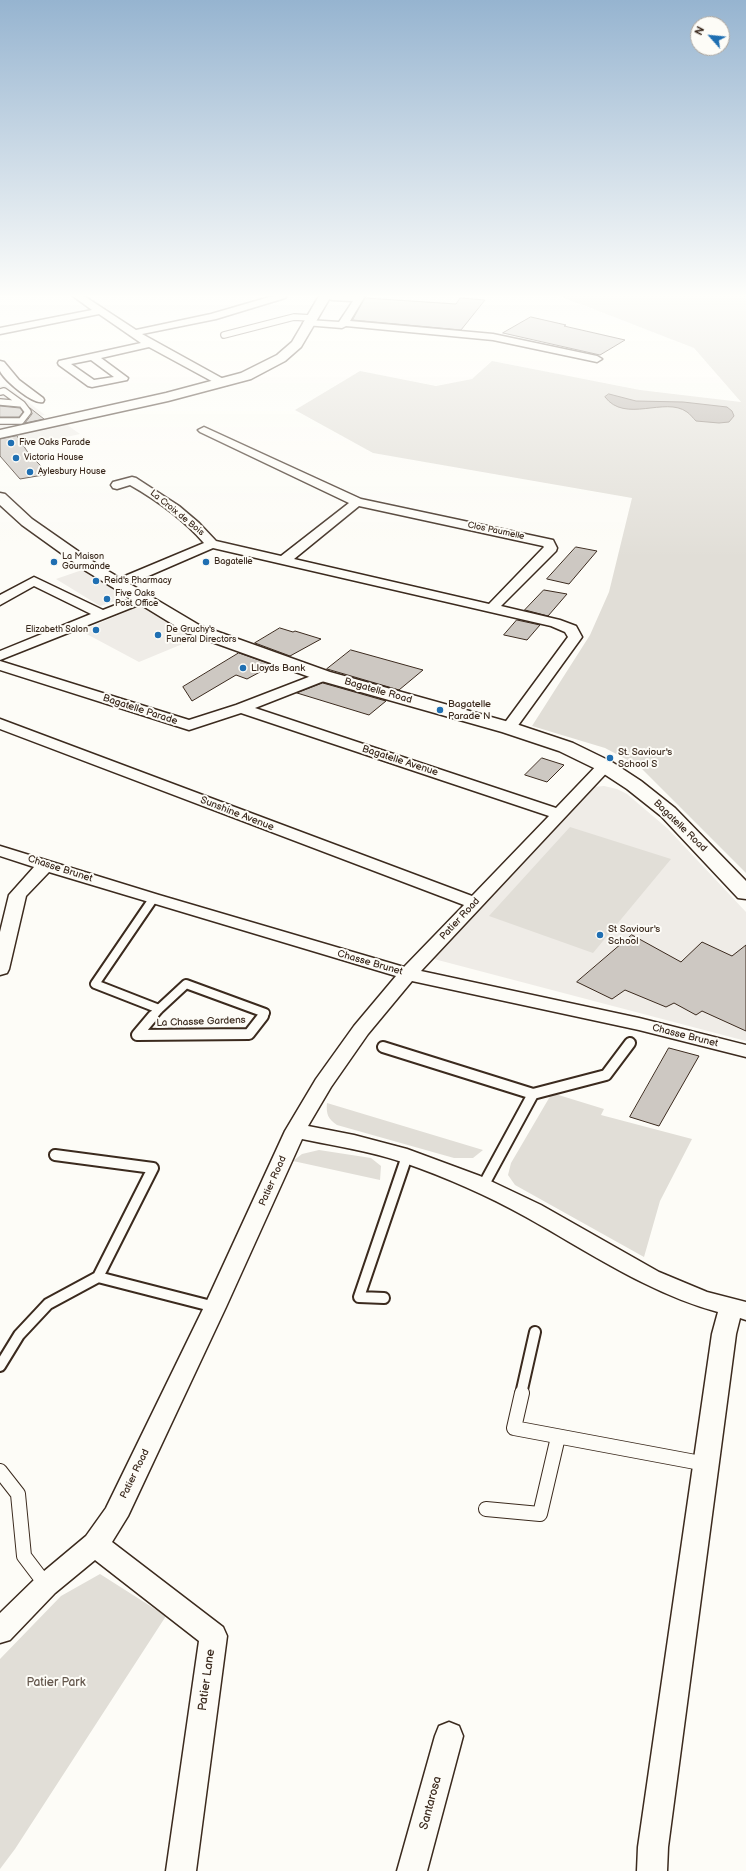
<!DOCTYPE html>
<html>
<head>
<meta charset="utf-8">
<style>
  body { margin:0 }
  #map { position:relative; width:746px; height:1871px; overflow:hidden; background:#fdfcf7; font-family:"Balsamiq Sans",sans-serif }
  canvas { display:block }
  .north { position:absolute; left:690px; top:16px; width:40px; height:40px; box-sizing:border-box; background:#fdfcf7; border:1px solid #afa8a0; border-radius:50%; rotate:297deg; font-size:11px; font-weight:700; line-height:16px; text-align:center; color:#3b2a1e }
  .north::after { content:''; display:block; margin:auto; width:14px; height:18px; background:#1f6fb2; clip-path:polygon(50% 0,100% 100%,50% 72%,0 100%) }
</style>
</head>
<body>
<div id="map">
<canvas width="746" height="1871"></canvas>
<div class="north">N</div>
</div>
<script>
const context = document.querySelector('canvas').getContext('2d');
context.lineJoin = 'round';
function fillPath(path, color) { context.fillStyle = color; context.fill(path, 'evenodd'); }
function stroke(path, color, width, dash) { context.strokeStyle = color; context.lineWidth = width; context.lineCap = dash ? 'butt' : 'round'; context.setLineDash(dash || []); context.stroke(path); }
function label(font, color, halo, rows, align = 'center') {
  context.font = font + ' "Balsamiq Sans",sans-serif'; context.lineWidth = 4; context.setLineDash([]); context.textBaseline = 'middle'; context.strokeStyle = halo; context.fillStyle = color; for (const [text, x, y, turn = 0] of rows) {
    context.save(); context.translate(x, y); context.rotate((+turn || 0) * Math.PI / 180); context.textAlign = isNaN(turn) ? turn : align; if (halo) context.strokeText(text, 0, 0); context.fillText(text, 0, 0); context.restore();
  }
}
fillPath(new Path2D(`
  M6 385 45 415 29 418 34 422 0 429V386Z
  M63 422 80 434 22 447 17 441 19 440 16 434Z
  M85 569 128 597 100 606 56 579Z
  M142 605 197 638 139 662 81 631Z
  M604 786 617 789 627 794 667 828 746 912V1041L434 959 587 791 592 787Z`), '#efece7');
fillPath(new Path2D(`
  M560 296H746V873L639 766 605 748 532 726 590 635 609 592 632 498 373 453 295 410 360 371 436 386 472 379 492 361 640 390 741 402 694 348Z
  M570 827 671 859 593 953 489 916Z
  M552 1093 604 1109 601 1115 692 1139 660 1201 644 1257 515 1185 508 1175 511 1163Z
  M327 1103 483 1150 473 1158H454L337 1125C328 1119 326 1114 327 1103Z
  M319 1150 371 1158 381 1166 380 1180 293 1161 302 1154Z
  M100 1574 166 1616 15 1849 0 1869V1659L61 1596Z`), '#e1ded7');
const water = new Path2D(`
  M609 394 636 401 683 402 727 407 732 411 734 416 729 422 719 423 696 421C693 418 690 414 687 412 665 396 625 424 605 397Z`);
fillPath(water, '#bbb4ad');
stroke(water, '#887d74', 1);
const building = new Path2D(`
  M365 298 456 304 460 298 485 300 461 330 353 320Z
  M531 317 566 325 564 326 625 340 600 355 503 333Z
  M0 406 20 408 23 412 19 417H0Z
  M30 408 44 419 25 423 32 414Z
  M17 436 29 454 49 474 20 479 0 456V439Z
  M576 547 597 551 569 584 547 579Z
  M544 590 567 594 548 616 525 610Z
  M517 620 540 625 527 640 504 635Z
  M280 628 293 632 295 631 321 639 290 656 255 643Z
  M351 650 423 670 399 690 327 669Z
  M239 653 273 665 247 679 236 675 192 701 183 687Z
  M323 683 386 701 369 715 297 693Z
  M542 758 564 765 547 782 525 775Z
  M632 935 681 962 702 942 732 956 746 945V1031L702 1011 696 1015 674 1003 666 1007 625 990 612 999 577 982Z
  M669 1048 699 1056 659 1126 630 1117Z`);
fillPath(building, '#cdc8c2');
stroke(building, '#3b2a1e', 1);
const laneFar3 = new Path2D(`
  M224 335 294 317 311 318
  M0 392 4 391 22 404
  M0 402 22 404 28 412 21 421H0`);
const laneFar2 = new Path2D(`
  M153 899 95 984 159 1009
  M159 1009 186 984 265 1013 262 1017
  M152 1017 159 1009`);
const laneFar1 = new Path2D(`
  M153 1016 137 1035 249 1034 263 1016
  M383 1047 533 1094
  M55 1155 153 1168 98 1277 215 1307
  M483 1186 533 1094 606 1075 630 1043
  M384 1298 359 1297 407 1156
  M0 1366 19 1335 48 1304 98 1277
  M521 1394 535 1332`);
const lane = new Path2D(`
  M522 1393 514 1428 706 1464
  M0 1471 18 1494 24 1556 46 1585
  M486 1509 540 1514 558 1437`);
const street = new Path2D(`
  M73 296H84L136 330 211 314 273 296H287L285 298 216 319 142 334 227 381 228 383 227 385H219L149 347 101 358 128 378 127 380 92 387 88 386 59 365 58 363 59 361 141 343 99 314 0 334V328L92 310ZM91 360 114 377 94 380 71 364Z
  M328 296H365L350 321 493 334 597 356 602 359 597 362 493 340 346 326 342 328 305 325 303 323 305 321 308 320 339 322 353 301 332 300 329 299Z
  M0 361 4 362 19 380 43 398 44 400 43 402C33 405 4 380 0 371 0 368 0 363 0 361Z
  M204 427 361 499 553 540 557 548 556 551 501 606 560 620 576 626 582 637 514 731 509 733 504 731 501 728 568 637 565 632 551 626 213 548 123 587H113L111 584 113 581 204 543C183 519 158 501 130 485L117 489 113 488 111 485 113 482 132 477 136 478 179 506 199 523 216 541 281 556 349 503 200 432 198 430ZM359 506 543 546 544 547 489 604 294 559Z
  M34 577 103 610 141 595 146 596 148 599 146 602 0 660V651L91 614 34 586 0 605V595Z
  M0 661 189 720 236 705 319 673H329L331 676 329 679 255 708 556 808 599 763 605 761 611 763 613 766 421 971 639 1018 746 1045V1057L639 1030 412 981 368 1034 331 1087 308 1126 354 1135 407 1149 480 1176 541 1205 659 1272 707 1292 746 1302V1320L740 1318 736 1334 668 1847 667 1871H637L638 1847 712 1334 718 1312C648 1293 589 1252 526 1217 487 1195 445 1177 402 1162 370 1151 335 1146 302 1139L226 1307 128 1516 112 1542 223 1627 227 1636 196 1871H166L199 1641 95 1560 55 1593 10 1640 0 1643V1613L37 1577 86 1536 106 1508 204 1307 285 1131 316 1079 354 1026 396 976 49 872 26 896 9 969 7 973 0 975V932L9 895 34 867 0 856V846L159 895 404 967 464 905 0 729V719L472 896 549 816 241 713 189 730 0 670Z
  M449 1722 459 1726 463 1736 427 1871H397L435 1736 439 1726Z`);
const secondary = new Path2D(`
  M319 296H331L301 347 285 361 251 379 168 401 0 438V430L166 393 241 373 277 355 292 342Z`);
const primary = new Path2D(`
  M0 493 5 494 32 519 98 565 199 625 330 672 516 724 573 743 612 762 641 781 675 808 746 881V899L738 898 661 816 627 789 598 770 559 751 502 732 318 680 187 633 86 571 22 525 0 505Z`);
stroke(laneFar3, '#3b2a1e', 8);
stroke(laneFar2, '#3b2a1e', 12);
stroke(laneFar1, '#3b2a1e', 14);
stroke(lane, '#3b2a1e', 16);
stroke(street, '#3b2a1e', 3);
stroke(secondary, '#3b2a1e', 3);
stroke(primary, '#3b2a1e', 3);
stroke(laneFar3, '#fdfcf7', 5.5);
stroke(laneFar2, '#fdfcf7', 8);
stroke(laneFar1, '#fdfcf7', 10);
stroke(lane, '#fdfcf7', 14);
fillPath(street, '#fdfcf7');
fillPath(secondary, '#fdfcf7');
fillPath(primary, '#fdfcf7');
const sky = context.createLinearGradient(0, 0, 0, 558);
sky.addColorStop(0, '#96b4d0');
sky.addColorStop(0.53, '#fefefb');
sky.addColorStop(1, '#fefefb00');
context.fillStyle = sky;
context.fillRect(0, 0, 746, 558);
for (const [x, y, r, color] of [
  [11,443,4,"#1f6fb2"],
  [16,458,4,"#1f6fb2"],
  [30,472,4,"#1f6fb2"],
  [54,562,4,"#1f6fb2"],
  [206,562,4,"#1f6fb2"],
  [96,581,4,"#1f6fb2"],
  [107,599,4,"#1f6fb2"],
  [96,630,4,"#1f6fb2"],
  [158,635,4,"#1f6fb2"],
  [243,668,4,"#1f6fb2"],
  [440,710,4,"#1f6fb2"],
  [610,758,4,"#1f6fb2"],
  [600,935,4,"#1f6fb2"]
]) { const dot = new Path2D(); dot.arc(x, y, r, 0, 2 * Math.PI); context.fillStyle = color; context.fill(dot); stroke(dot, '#fdfcf7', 1.5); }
label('9px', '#3b2a1e', '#fdfcf7', [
  ["Five Oaks Parade",19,443],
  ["Victoria House",24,458],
  ["Aylesbury House",38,472],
  ["La Maison",62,557],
  ["Gourmande",62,567],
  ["Bagatelle",214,562],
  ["Reid's Pharmacy",104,581],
  ["Five Oaks",115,594],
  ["Post Office",115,604],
  ["Elizabeth Salon",88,630,"right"],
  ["De Gruchy's",166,630],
  ["Funeral Directors",166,640]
], 'left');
label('9px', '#3b2a1e', '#fdfcf7', [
  ["La Croix de Bois",177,513,39],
  ["Clos Paumelle",496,531,12]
]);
label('10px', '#3b2a1e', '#fdfcf7', [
  ["Lloyds Bank",251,668],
  ["Bagatelle",448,704],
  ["Parade N",448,716],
  ["St. Saviour's",618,752],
  ["School S",618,764],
  ["St Saviour's",608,929],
  ["School",608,941]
], 'left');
label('10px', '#3b2a1e', '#fdfcf7', [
  ["Bagatelle Road",378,691,16],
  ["Bagatelle Parade",140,710,18],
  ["Bagatelle Avenue",400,761,18],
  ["Sunshine Avenue",237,814,21],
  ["Bagatelle Road",680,826,44],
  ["Chasse Brunet",60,869,18],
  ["Patier Road",460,919,-47],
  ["Chasse Brunet",370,963,16],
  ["La Chasse Gardens",201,1022,-2],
  ["Chasse Brunet",685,1036,14],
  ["Patier Road",273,1181,-66],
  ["Patier Road",135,1474,-64]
]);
label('12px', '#3b2a1e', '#fdfcf7', [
  ["Patier Lane",207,1680,-82],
  ["Santarosa",431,1803,-75]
]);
label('12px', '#64574c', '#fdfcf7', [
  ["Patier Park",56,1683]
]);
</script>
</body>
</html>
